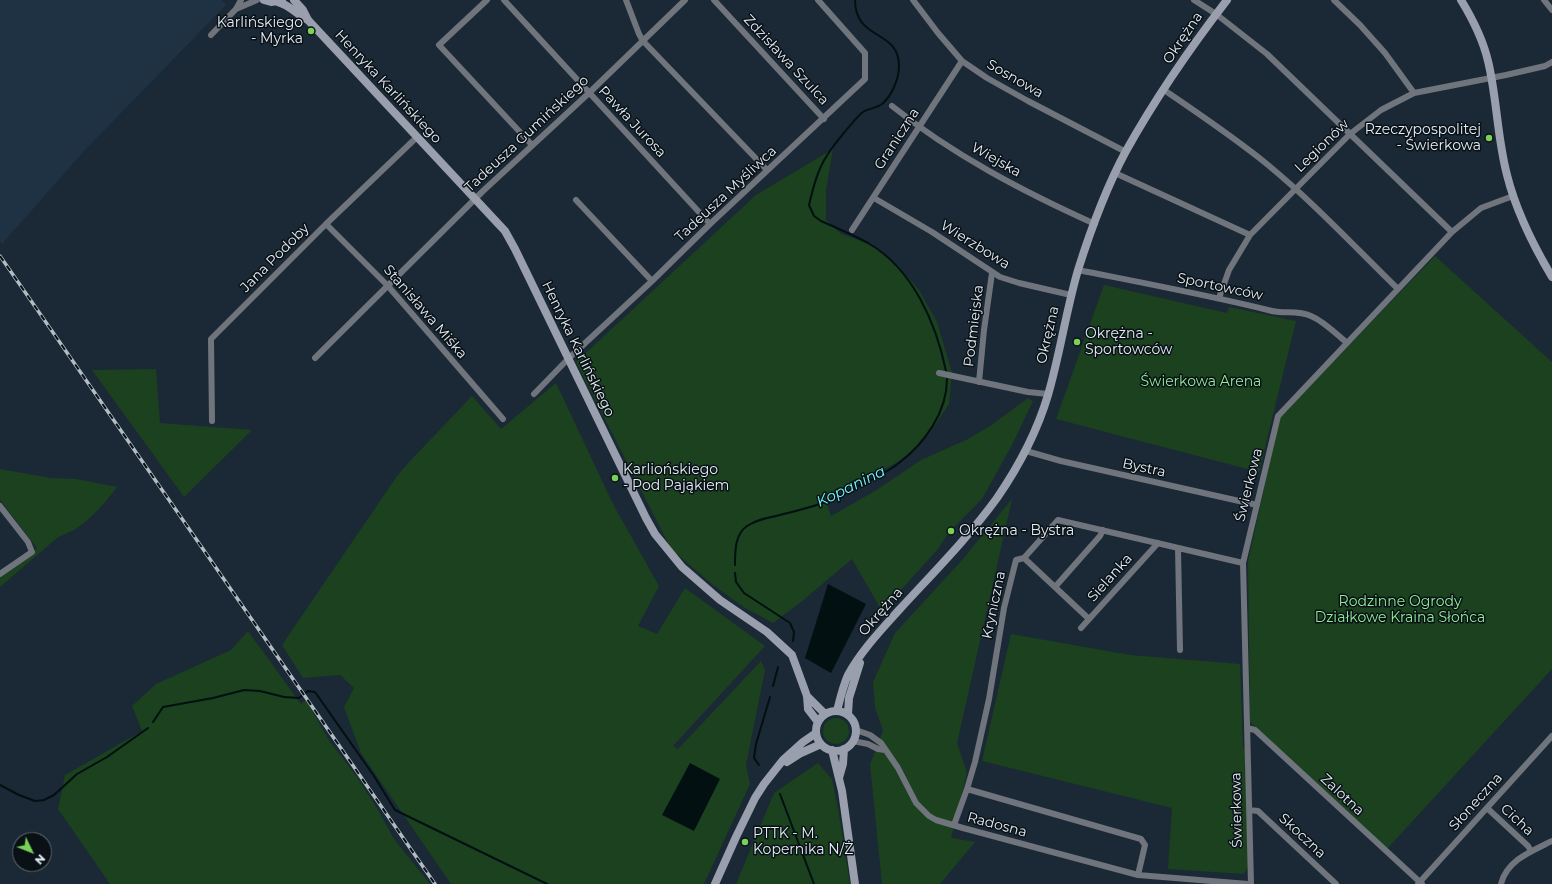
<!DOCTYPE html>
<html>
<head>
<meta charset="utf-8">
<style>
  body { margin:0 }
  #map { position:relative; width:1552px; height:884px; overflow:hidden; background:#1a2935; font-family:Montserrat,sans-serif }
  canvas { display:block }
  .north { position:absolute; left:12px; top:832px; width:40px; height:40px; box-sizing:border-box; background:#0a1116; border:1px solid #61696f; border-radius:50%; rotate:133deg; font-size:11px; font-weight:700; line-height:16px; text-align:center; color:#e3edf5 }
  .north::after { content:''; display:block; margin:auto; width:14px; height:18px; background:#79d157; clip-path:polygon(50% 0,100% 100%,50% 72%,0 100%) }
</style>
</head>
<body>
<div id="map">
<canvas width="1552" height="884"></canvas>
<div class="north">N</div>
</div>
<script>
const context = document.querySelector('canvas').getContext('2d');
context.lineJoin = 'round';
function fillPath(path, color) { context.fillStyle = color; context.fill(path, 'evenodd'); }
function stroke(path, color, width, dash) { context.strokeStyle = color; context.lineWidth = width; context.lineCap = dash ? 'butt' : 'round'; context.setLineDash(dash || []); context.stroke(path); }
function label(font, color, halo, rows, align = 'center') {
  context.font = font + ' Montserrat,sans-serif'; context.lineWidth = 3; context.setLineDash([]); context.textBaseline = 'middle'; context.strokeStyle = halo; context.fillStyle = color; for (const [text, x, y, turn = 0] of rows) {
    context.save(); context.translate(x, y); context.rotate((+turn || 0) * Math.PI / 180); context.textAlign = isNaN(turn) ? turn : align; if (halo) context.strokeText(text, 0, 0); context.fillText(text, 0, 0); context.restore();
  }
}
fillPath(new Path2D(`
  M0 0H222L226 5 85 150 2 244 0 241Z`), '#1f3243');
fillPath(new Path2D(`
  M833 149 826 190V220L841 234 873 245 898 266 919 290 937 322 952 373 949 404 930 433 913 451 894 464 826 500 831 516 875 491 921 460 968 439 993 424 1028 398 1033 401 1012 445 982 499 949 532 938 549 882 611 852 559 801 602 773 623 745 608 713 585 671 549 576 362 756 195Z
  M1435 256 1552 362V669L1387 849 1250 722 1248 561 1280 417Z
  M1104 285 1227 313 1229 307 1296 321 1259 472 1056 419Z
  M156 369 160 423 252 430 184 497 92 370Z
  M556 383 613 504 659 586 638 626 657 634 685 588 765 646 673 746 678 749 761 661 765 670 746 765 750 784 704 884H451L361 753 344 707 354 688 340 675 303 678 282 645 397 476 410 461 472 396 501 429Z
  M0 469 51 478 76 479 117 487C106 502 92 518 77 528 70 533 63 534 57 538L0 587V578L27 559 37 548 0 500Z
  M1012 499 957 743 967 773 951 838 975 842 940 884H882L870 764 883 731 875 707 873 682 895 633 963 559Z
  M248 631 301 704 306 700 330 742 357 777 378 810 394 839 430 884H110L58 809 65 775 142 731 132 706 156 684 231 650Z
  M1011 634 1130 655 1240 664 1243 747 1245 749 1248 866 1244 874 1168 869 1172 808 982 761Z
  M823 731a13 13 0 1 1 26 0a13 13 0 1 1-26 0Z
  M818 763 832 779 838 808 850 884H736L774 793Z`), '#1b411f');
fillPath(new Path2D(`
  M828 584 866 604 831 673 805 658Z
  M690 763 720 779 694 831 662 815Z`), '#021011');
stroke(new Path2D(`
  M855 0C855 41 899 29 899 66 899 78 892 96 882 104 877 108 869 108 863 112 857 116 832 147 828 154 818 168 813 188 809 205L814 216 821 221C837 228 853 235 868 243 913 269 936 323 946 371
  M735 565C735 551 735 534 747 526 756 520 766 518 776 516 792 512 808 508 823 503 835 499 846 493 857 487 871 480 886 473 899 463 925 443 947 412 947 379
  M735 573 736 582 744 593 790 623 794 632 793 641
  M773 686 778 667
  M153 722 163 707 213 698 244 690 260 691 284 697 299 698 308 691 315 692 374 776 395 810 547 884
  M759 765 754 758 756 744 770 697
  M0 785 19 795 35 801 44 800 54 795 77 774 107 757 148 728
  M780 794 814 884`), '#021011', 2);
stroke(new Path2D(`
  M487 0 439 45 532 145
  M504 0 710 224
  M626 0 639 34 643 41 767 170
  M714 0 824 119
  M913 0 938 33 962 61 987 78 1028 101 1126 152
  M1194 0 1216 14 1267 54 1452 232
  M1334 0 1360 25 1385 53 1414 93
  M1544 0 1552 10
  M236 9 257 0
  M211 35 236 9 241 0
  M1164 90C1199 114 1235 138 1268 165 1314 203 1355 247 1398 289
  M892 106C953 155 1024 192 1095 224
  M1115 173 1250 235
  M874 198 932 232 1000 277 1019 283 1071 295
  M576 200 652 281
  M326 224 388 286 503 419
  M852 230 962 61
  M1078 270C1143 283 1208 295 1272 311 1285 314 1298 310 1311 316 1325 322 1336 334 1347 343
  M1219 298 1229 270 1250 235 1350 134 1381 110 1414 93 1506 75 1545 66 1552 62
  M315 358 483 191 589 93 685 0
  M939 373 1028 392 1048 394
  M979 382 984 330 992 273
  M534 394 568 359 652 281 710 224 865 79V53L818 0
  M212 421 211 339 326 224 417 137
  M1026 451 1061 461 1257 505
  M0 506 28 542 32 552 0 574
  M1178 548 1180 650
  M1024 558 1089 619
  M1055 587 1100 536 1103 530
  M1081 628 1158 543
  M1247 728 1255 730 1422 884
  M856 730 870 735 881 743 898 768 916 803 929 816 936 820 963 828 1138 875 1248 884
  M853 741 868 744 878 749 885 750
  M967 789 1141 839 1145 845 1138 875
  M1487 808 1528 846 1531 851
  M1249 810 1258 811 1336 884
  M954 825 967 789 975 762 989 699 1004 608 1016 560 1024 558 1058 520 1243 563
  M1251 884 1243 563 1278 416 1452 232 1481 208 1513 196
  M1418 884 1552 736
  M1501 884C1507 860 1532 851 1552 841`), '#70747c', 6);
stroke(new Path2D(`
  M264 0 271 2 282 0
  M294 0 303 10 308 20 505 231 515 249 646 518 655 534 682 567 720 600 767 632 792 655 807 696 808 709 818 722
  M1461 0C1472 18 1483 40 1488 61 1497 98 1497 137 1507 175 1516 211 1533 245 1552 277
  M278 2C290 5 297 15 308 20
  M807 696 825 714
  M837 711C840 699 843 686 848 675 861 651 881 630 899 610 932 574 968 538 997 498 1019 466 1037 432 1048 395 1060 354 1066 311 1078 270 1090 232 1107 186 1126 151 1155 99 1190 48 1227 0
  M816 731a20 20 0 1 1 40 0a20 20 0 1 1-40 0Z
  M848 714 849 698 860 663
  M832 750 842 791 855 884
  M787 762 801 753 821 744
  M839 778 843 764 844 749
  M715 884 736 837 755 798 764 784 783 760 803 742 816 733`), '#999fac', 8);
const rail = new Path2D(`
  M0 256 435 884`);
stroke(rail, '#b1bcc5', 3.5);
stroke(rail, '#0a1116', 2, [6]);
for (const [x, y, r, color] of [
  [311,31,4,"#79d157"],
  [1489,138,4,"#79d157"],
  [1077,342,4,"#79d157"],
  [615,478,4,"#79d157"],
  [951,531,4,"#79d157"],
  [745,842,4,"#79d157"]
]) { const dot = new Path2D(); dot.arc(x, y, r, 0, 2 * Math.PI); context.fillStyle = color; context.fill(dot); stroke(dot, '#0a1116', 1.5); }
label('14px', '#e3edf5', '#0a1116', [
  ["Karlińskiego",303,23,"right"],
  ["- Myrka",303,39,"right"],
  ["Rzeczypospolitej",1481,130,"right"],
  ["- Świerkowa",1481,146,"right"],
  ["Okrężna -",1085,334],
  ["Sportowców",1085,350],
  ["Karliońskiego",623,470],
  ["- Pod Pająkiem",623,486],
  ["Okrężna - Bystra",959,531],
  ["PTTK - M.",753,834],
  ["Kopernika N/Ż",753,850]
], 'left');
label('14px', '#e3edf5', '#0a1116', [
  ["Okrężna",1183,38,-56],
  ["Zdzisława Szulca",786,60,47],
  ["Sosnowa",1015,79,30],
  ["Henryka Karlińskiego",388,87,47],
  ["Pawła Jurosa",632,122,47],
  ["Tadeusza Gumińskiego",527,134,-43],
  ["Graniczna",897,139,-57],
  ["Legionów",1322,146,-44],
  ["Wiejska",996,160,30],
  ["Tadeusza Myśliwca",726,194,-43],
  ["Wierzbowa",975,245,32],
  ["Jana Podoby",275,258,-45],
  ["Sportowców",1220,287,12],
  ["Stanisława Miśka",425,312,49],
  ["Podmiejska",974,326,-83],
  ["Okrężna",1048,335,-77],
  ["Henryka Karlińskiego",578,349,64],
  ["Bystra",1144,468,12],
  ["Świerkowa",1249,485,-76],
  ["Sielanka",1110,578,-48],
  ["Kryniczna",994,605,-78],
  ["Okrężna",881,612,-49],
  ["Zalotna",1342,795,43],
  ["Słoneczna",1476,802,-48],
  ["Świerkowa",1237,810,-91],
  ["Cicha",1517,820,43],
  ["Radosna",997,825,15],
  ["Skoczna",1302,836,43]
]);
label('14px', '#92ee99', '#0a1116', [
  ["Świerkowa Arena",1201,382],
  ["Rodzinne Ogrody",1400,602],
  ["Działkowe Kraina Słońca",1400,618]
]);
label('italic 15px', '#73f9fe', '#0a1116', [
  ["Kopanina",851,487,-26]
]);
</script>
</body>
</html>
